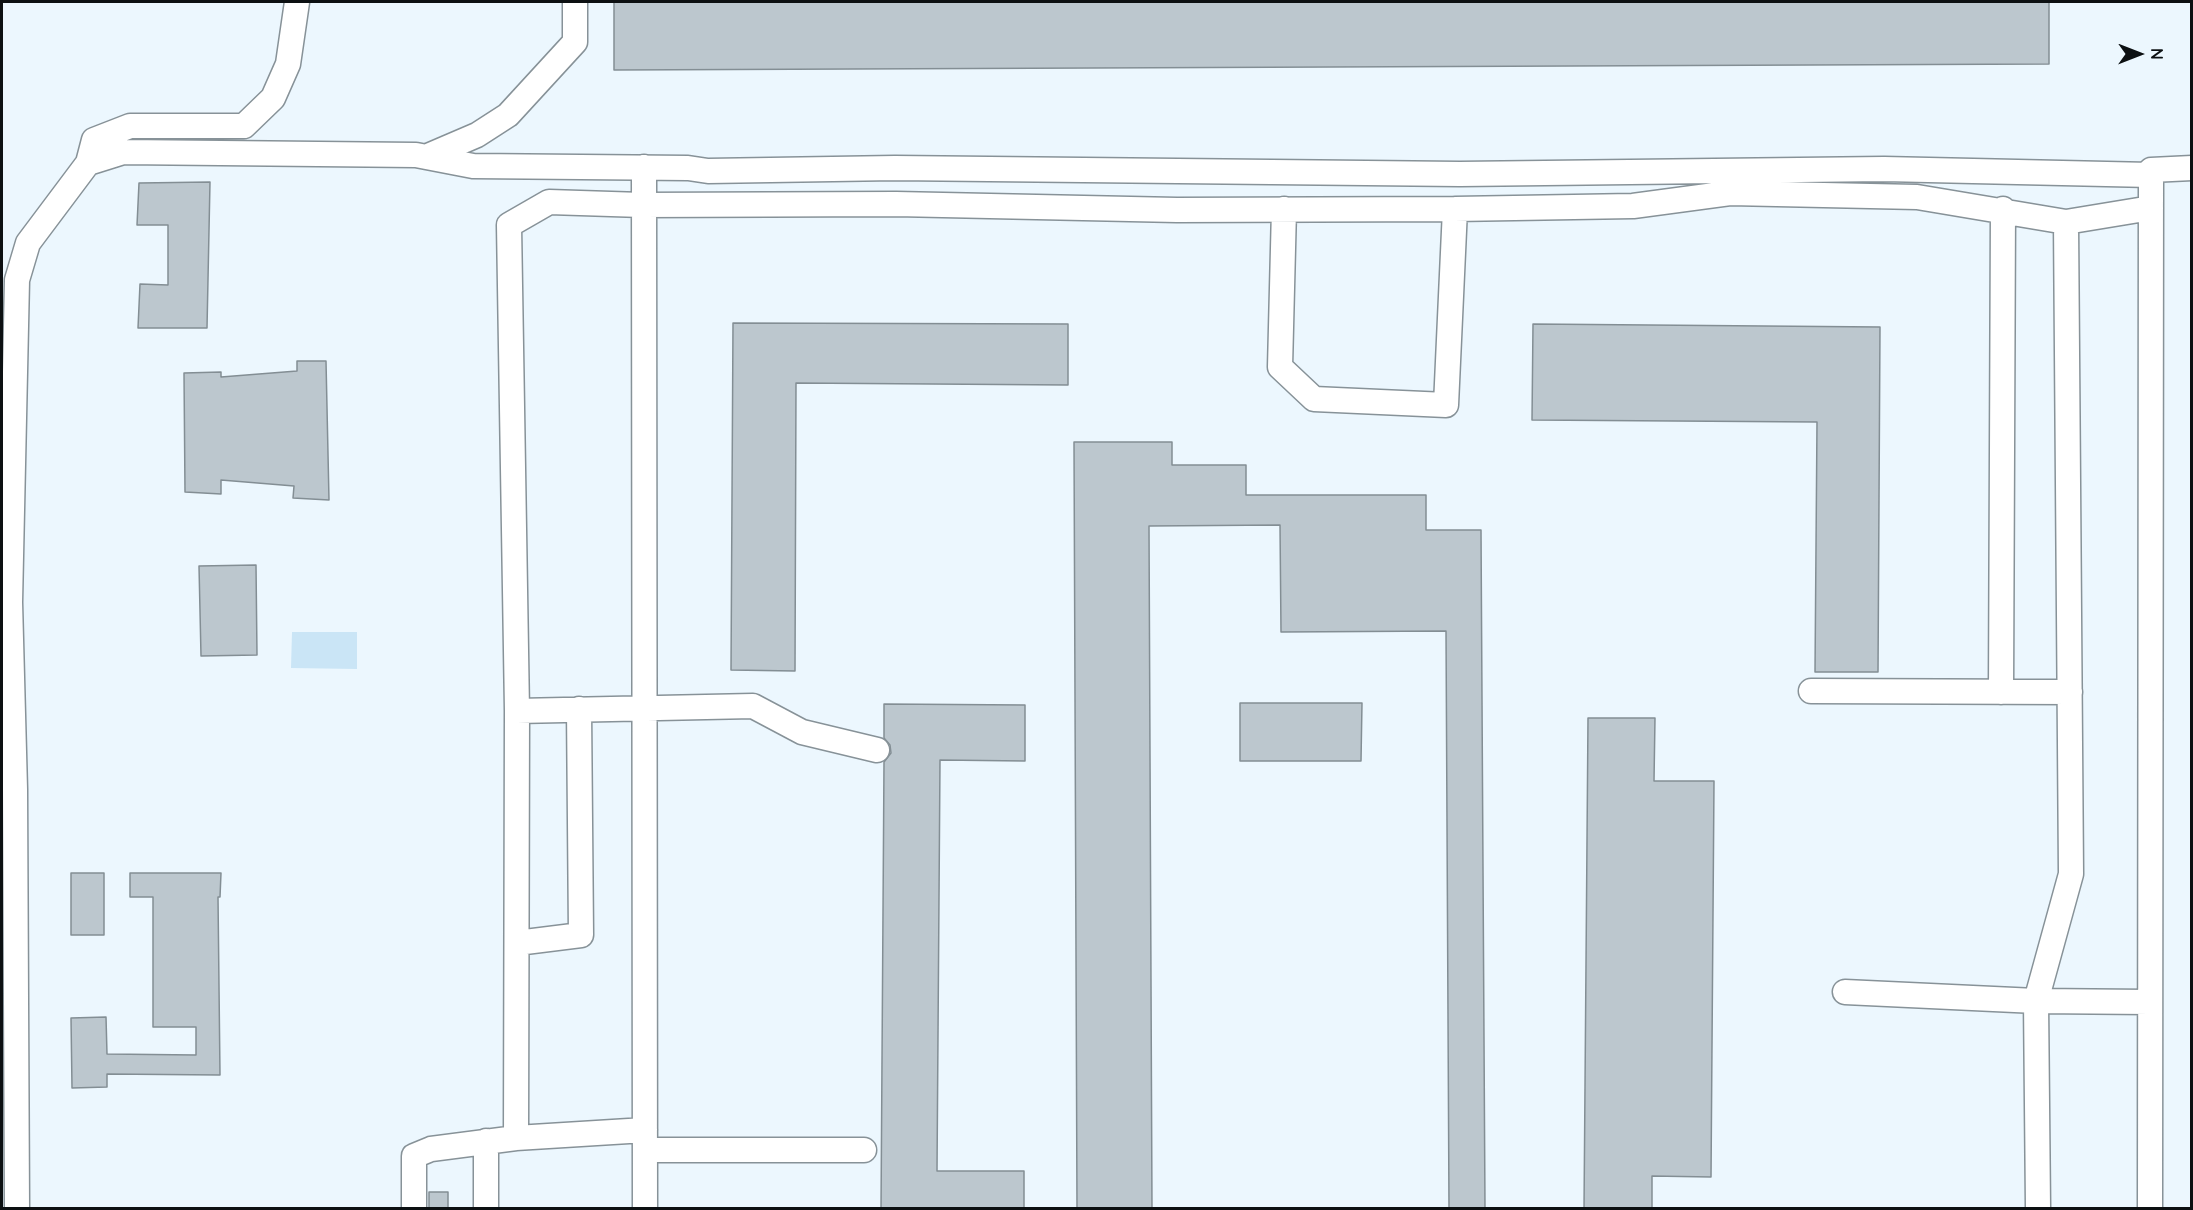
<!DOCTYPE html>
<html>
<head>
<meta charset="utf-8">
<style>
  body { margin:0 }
  #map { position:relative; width:2193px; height:1210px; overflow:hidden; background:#ecf7fe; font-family:Quicksand,sans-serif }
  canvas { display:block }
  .frame { position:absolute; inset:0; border:3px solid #0c1012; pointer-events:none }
  .north { position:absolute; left:2109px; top:24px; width:60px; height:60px; -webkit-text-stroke:4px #ecf7fe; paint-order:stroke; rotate:90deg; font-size:16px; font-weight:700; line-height:24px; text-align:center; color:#0c1012 }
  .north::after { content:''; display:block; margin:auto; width:21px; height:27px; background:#0c1012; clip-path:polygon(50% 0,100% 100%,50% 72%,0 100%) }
</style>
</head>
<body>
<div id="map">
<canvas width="2193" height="1210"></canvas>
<div class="frame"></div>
<div class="north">N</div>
</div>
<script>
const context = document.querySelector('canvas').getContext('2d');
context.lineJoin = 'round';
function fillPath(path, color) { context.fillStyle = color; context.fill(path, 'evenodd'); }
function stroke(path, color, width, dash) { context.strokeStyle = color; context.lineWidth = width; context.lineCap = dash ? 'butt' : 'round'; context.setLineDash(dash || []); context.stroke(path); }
fillPath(new Path2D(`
  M292 632H357V669L291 668Z`), '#cae5f6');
const building = new Path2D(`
  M614 2H2049V64L614 70Z
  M210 182 207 328H138L140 284 168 285V225H137L139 183Z
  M733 323 1068 324V385L796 383 795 671 731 670Z
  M1533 324 1880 327 1878 672H1815L1817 422 1532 420Z
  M297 361H326L329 500 293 498 294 486 221 480V494L185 492 184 373 221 372V377L297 371Z
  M1074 442H1172V465H1246V495H1426V530H1481L1485 1209H1449L1446 631 1281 632 1280 525 1149 526 1152 1209H1077Z
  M256 565 257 655 201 656 199 566Z
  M1240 703H1362L1361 761H1240Z
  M884 704 1025 705V761L940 760 937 1171H1024V1209H881L884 762 891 753 890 745 884 738Z
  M1588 718H1655L1654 781H1714L1711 1177 1652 1176V1209H1584Z
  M71 873H104V935H71Z
  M130 873H221L220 897H218L220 1075 107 1074V1087L72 1088 71 1018 106 1017 107 1054 196 1055V1027H153V897H130Z
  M429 1192H448V1209H429Z`);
fillPath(building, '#bcc7ce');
stroke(building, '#838e94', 1.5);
const minor = new Path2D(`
  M428 156 477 135 508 115 575 42V2
  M88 163 94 140 130 126H244L273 98 288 64 297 2
  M644 167 645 1208
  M1284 209 1280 367 1314 399 1446 405 1455 209
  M1811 691 2070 692
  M2001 692 2003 209
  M517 711 753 706 802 732 877 750
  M517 943 581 935 579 709
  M1845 992 2036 1001 2149 1002
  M516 1138 517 711 509 225 549 202 642 205 896 204 1177 210 1455 209 1633 206 1730 193 1917 197 2066 222
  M645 1150H864
  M17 1208 15 789 10 602 17 280 28 243 88 163 123 152 416 155 473 166 688 168 708 171 895 168 1460 174 1884 169 2151 175
  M414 1208V1156L431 1149 516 1138 645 1130
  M486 1208V1141
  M2038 1208 2036 1001 2071 874 2066 222 2151 208
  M2150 1208 2151 170 2192 168`);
stroke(minor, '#879298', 27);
stroke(minor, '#fff', 24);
</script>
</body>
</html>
